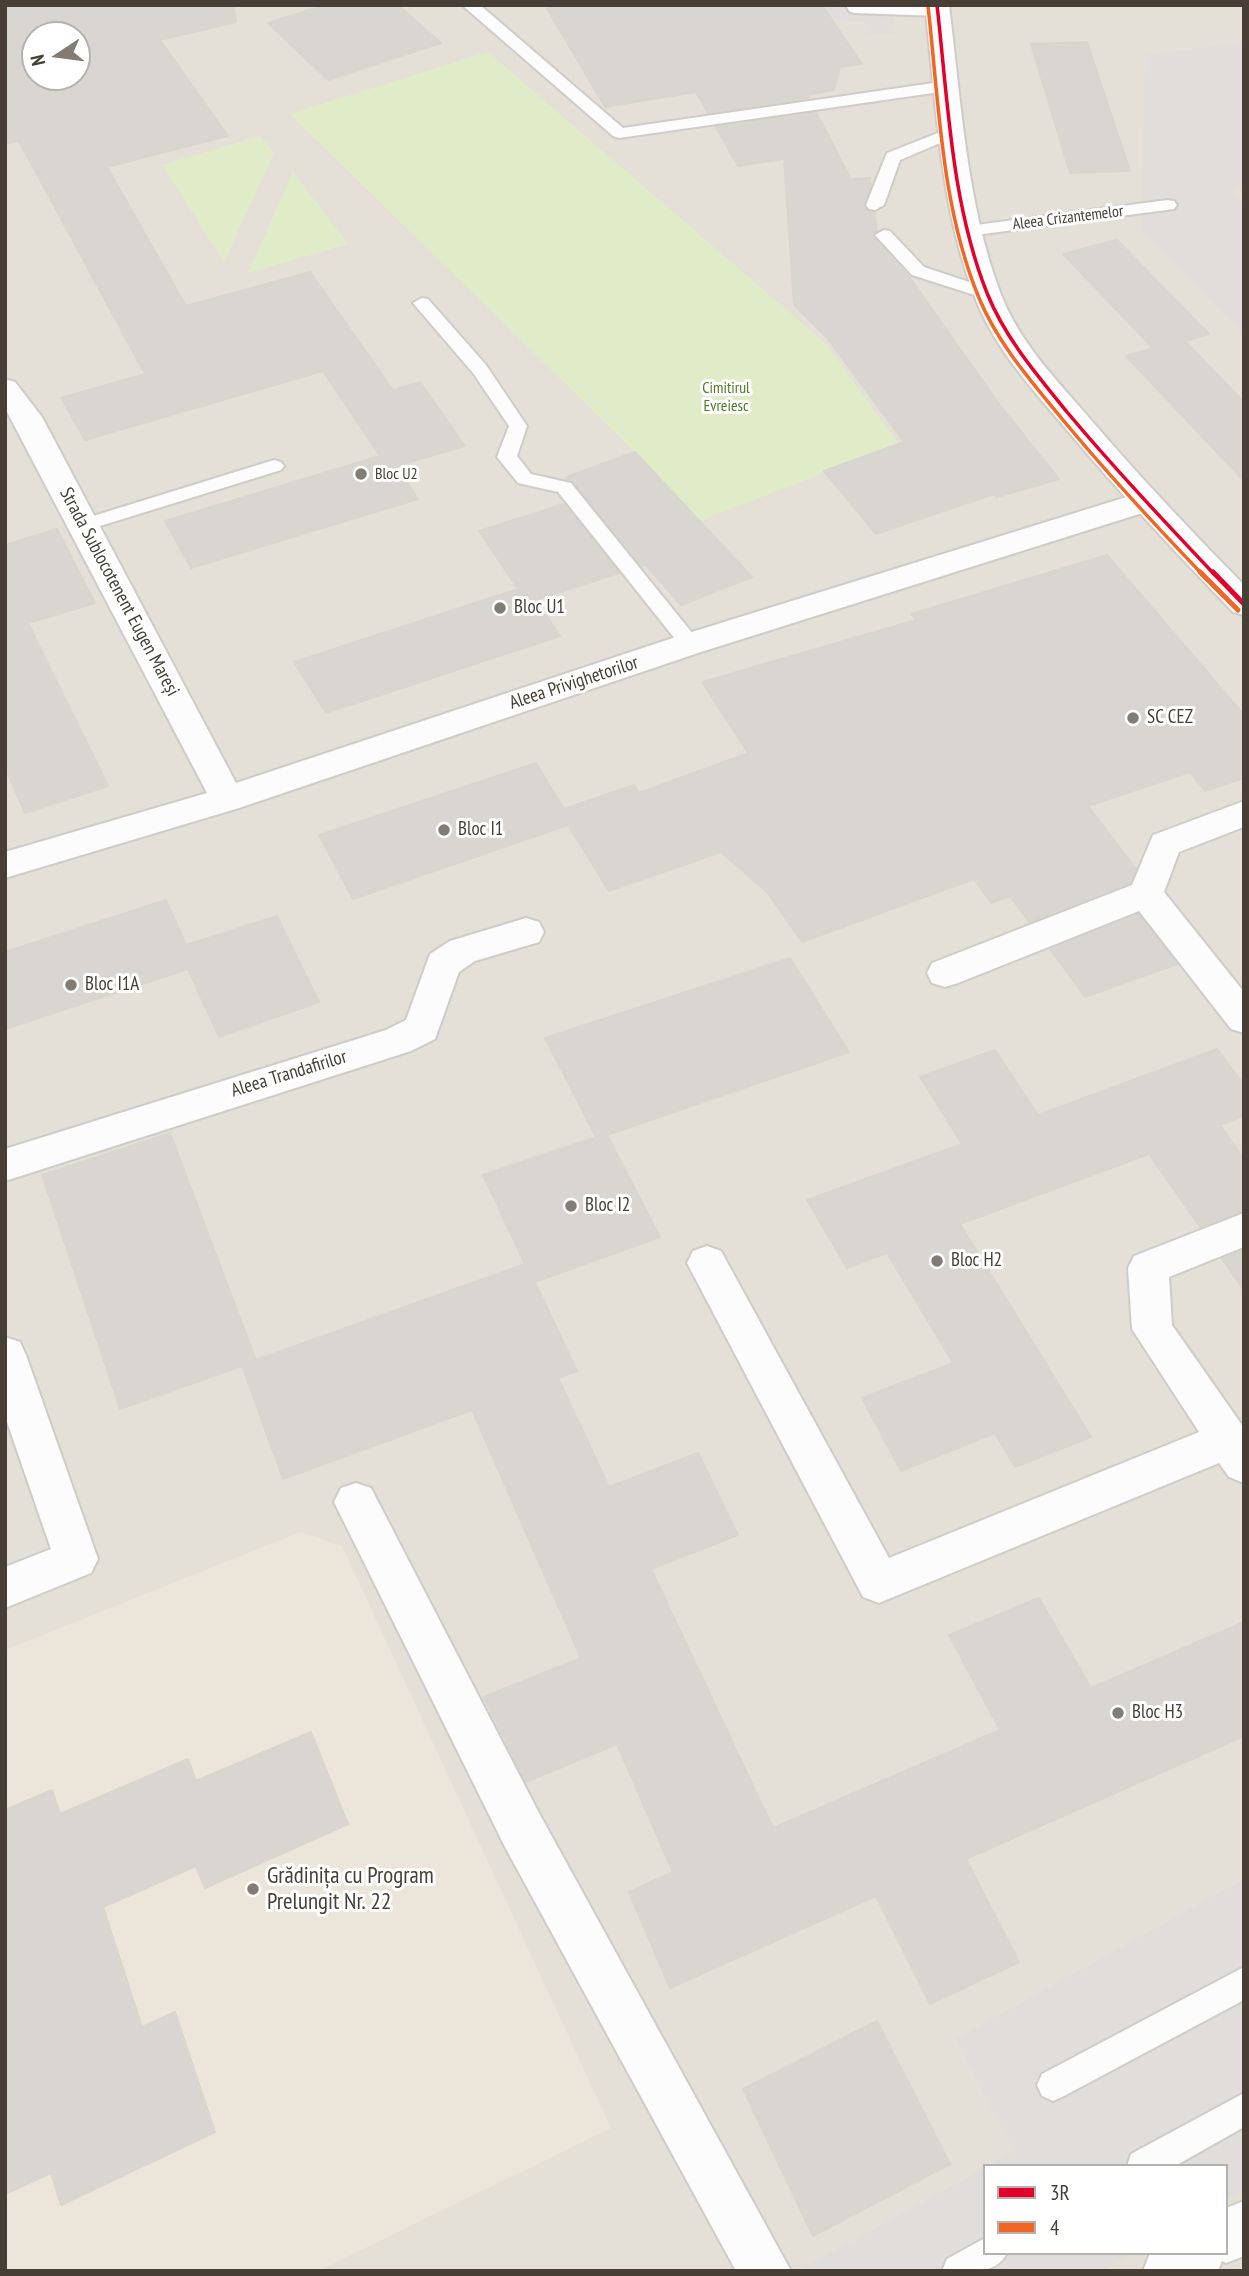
<!DOCTYPE html>
<html>
<head>
<meta charset="utf-8">
<style>
  body { margin:0 }
  #map { position:relative; width:1249px; height:2276px; overflow:hidden; background:#f1eeea; font-family:"PT Sans Narrow",sans-serif }
  canvas { display:block }
  .frame { position:absolute; inset:0; border:7px solid #473f35; pointer-events:none }
  .legend { position:absolute; left:983px; top:2164px; width:245px; height:91px; box-sizing:border-box; background:#fff; border:2px solid #b5b2ae; margin:0; padding:9px 12px; list-style:none; font-size:21px; color:#473f35 }
  .legend li { display:flex; align-items:center; gap:14px; height:35px }
  .legend b { width:35px; border:2px solid #b5b2ae }
  .north { position:absolute; left:21px; top:21px; width:70px; height:70px; box-sizing:border-box; background:#fff; border:2px solid #b5b2ae; border-radius:50%; rotate:257deg; font-size:19px; font-weight:700; line-height:28px; text-align:center; color:#473f35 }
  .north::after { content:''; display:block; margin:auto; width:24px; height:32px; background:#827c74; clip-path:polygon(50% 0,100% 100%,50% 72%,0 100%) }
</style>
</head>
<body>
<div id="map">
<canvas width="1249" height="2276"></canvas>
<div class="frame"></div>
<ul class="legend">
<li><b style="height:9px;background:#e4002b"></b>3R</li>
<li><b style="height:9px;background:#f26522"></b>4</li>
</ul>
<div class="north">N</div>
</div>
<script>
const context = document.querySelector('canvas').getContext('2d');
context.lineJoin = 'round';
function fillPath(path, color) { context.fillStyle = color; context.fill(path, 'evenodd'); }
function stroke(path, color, width, dash) { context.strokeStyle = color; context.lineWidth = width; context.lineCap = dash ? 'butt' : 'round'; context.setLineDash(dash || []); context.stroke(path); }
function label(font, color, halo, rows, align = 'center') {
  context.font = font + ' "PT Sans Narrow",sans-serif'; context.lineWidth = 6; context.setLineDash([]); context.textBaseline = 'middle'; context.strokeStyle = halo; context.fillStyle = color; for (const [text, x, y, turn = 0] of rows) {
    context.save(); context.translate(x, y); context.rotate((+turn || 0) * Math.PI / 180); context.textAlign = isNaN(turn) ? turn : align; if (halo) context.strokeText(text, 0, 0); context.fillText(text, 0, 0); context.restore();
  }
}
fillPath(new Path2D(`
  M5 5H1244V2271H5ZM35 35H77V77H35ZM985 2166H1226V2253H985Z`), '#e5e0d7');
fillPath(new Path2D(`
  M301 1532 342 1546 611 2128 318 2271H5V1650Z`), '#ece5d9');
fillPath(new Path2D(`
  M488 52 826 344 899 444 699 521 635 452 290 114Z
  M260 136 274 153 224 262 162 165Z
  M293 172 348 244 248 273Z`), '#e0ecc8');
fillPath(new Path2D(`
  M814 5H890L896 34H868L864 22 843 21 819 14Z
  M1244 42V187L1232 188 1244 208V333L1141 229 1145 55Z
  M1244 1879V2190L1226 2200V2166H988L1014 2151 956 2039Z
  M985 2168V2253H1133L1102 2271H797Z`), '#e0ddda');
const building = new Path2D(`
  M5 5H234L236 22 160 40 228 136 107 167 186 306 310 272 393 390 420 382 465 446 396 466 418 499 191 568 165 521 380 456 323 371 85 440 61 398 145 374 19 141 5 144ZM35 35H77V77H35Z
  M325 5H398L441 43 328 80 268 23Z
  M545 5H822L862 64 840 67 834 90 807 95 809 98 708 113 696 92 605 107Z
  M1087 42 1130 171 1070 173 1031 44Z
  M816 112 851 179 870 178 871 186 864 204 867 211 874 212 877 231 873 237 908 275 999 404 1059 479 997 497 994 494 876 534 824 471 904 442 827 338 794 305 784 159 738 166 716 127Z
  M1117 240 1209 334 1185 341 1244 402V481L1126 356 1153 348 1063 254Z
  M635 452 752 577 681 605 646 565 642 566 566 477Z
  M564 504 619 573 536 600 560 636 326 713 294 662 518 589 479 531Z
  M57 529 95 603 28 623 108 786 25 813 5 767V545Z
  M1107 555 1244 715V778L1205 791 1190 772 1088 806 1136 869 1130 883 1029 922 1010 896 991 903 974 879 802 942 767 892 721 852 609 891 568 825 353 899 319 835 536 763 564 809 634 785 639 793 748 753 702 682 916 620 911 614Z
  M166 900 186 945 277 916 319 1002 219 1037 188 969 5 1029V952Z
  M1138 914 1177 964 1085 997 1050 949Z
  M790 958 849 1052 607 1135 660 1237 535 1282 577 1371 558 1378 609 1487 698 1453 738 1535 651 1569 773 1828 1000 1730 949 1635 1039 1598 1091 1688 1244 1622V1736L966 1859 1019 1962 930 2004 876 1896 670 1988 629 1892 673 1872 617 1744 526 1782 484 1697 581 1658 472 1410 283 1479 242 1366 120 1409 42 1175 170 1133 256 1360 525 1264 483 1175 596 1137 545 1038Z
  M1217 1049 1244 1085V1116L1220 1125 1244 1159V1211L1200 1227 1149 1154 960 1224 1091 1437 1015 1467 995 1433 901 1471 862 1398 953 1363 887 1253 847 1268 807 1200 962 1144 920 1077 995 1050 1038 1115Z
  M1244 1250V1290L1222 1259Z
  M311 1732 348 1824 205 1888 196 1866 103 1907 142 2027 175 2012 215 2132 61 2205 51 2173 5 2194V1810L52 1790 60 1814 188 1759 196 1781Z
  M877 2021 950 2164 813 2236 743 2089Z`);
fillPath(building, '#d9d5d1');
stroke(building, '#d9d5cf', 2);
const service = new Path2D(`
  M462 5H480L623 128 947 81 955 86 947 91 619 138 613 136Z
  M846 5 938 6 946 11 938 16 854 13 849 11Z
  M953 127 961 132 959 135 900 160 884 205 875 210 869 209 866 205 887 153Z
  M1168 200 1174 201 1177 205 1174 209 968 236 959 231 968 226Z
  M884 230 890 231 924 267 993 290 996 294 987 299 912 275 875 235Z
  M422 298 428 299 486 365 527 426 517 456 531 474 571 483 697 639 700 644 697 649H683L558 492 518 483 497 457 509 426 473 373 413 303Z
  M274 460 281 462 284 466 281 470 84 531 74 525 77 521Z
  M1244 1967V2000L1064 2096 1053 2101 1042 2096 1037 2085 1042 2074Z
  M1244 2093V2127L1175 2166H1127L1131 2154Z
  M985 2238V2253H1007C996 2276 966 2271 942 2271L947 2259Z`);
const minor = new Path2D(`
  M5 379 15 382 42 417 236 783 679 636 1133 495 1144 492 1155 495 1159 502 1155 509 701 652 239 808 5 878V852L207 793 5 408Z
  M1244 801V827L1179 852 1164 892 1244 992V1033L1231 1029 1139 911 958 983 945 987 932 983 927 973 932 963 1132 885 1153 835Z
  M526 918 539 922 544 932 539 942 475 961 459 972 435 1039 411 1051 5 1181V1149L386 1030 406 1020 430 954 450 941Z
  M1244 1213V1247L1169 1277 1172 1325 1244 1428V1483L1229 1477 1219 1463 879 1603 863 1597 687 1263 693 1251 707 1246 721 1251 889 1558 1199 1432 1132 1329 1128 1268 1134 1256Z
  M5 1337 20 1342 26 1355 98 1559 91 1573 5 1608V1567L51 1549 5 1416Z
  M356 1483 371 1488 539 1813 791 2271H736L505 1847 341 1516 334 1502 341 1488Z
  M1244 2201V2256L1226 2263 1222 2261 1218 2271H1143L1150 2253H1226V2208Z`);
const tertiary = new Path2D(`
  M925 5H949C961 101 966 201 1000 292 1018 340 1053 376 1085 413 1136 473 1189 529 1244 585V615L1233 612C1173 550 1116 489 1061 423 1027 383 991 343 973 292 939 201 936 101 925 5Z`);
stroke(service, '#cfccc7', 4);
stroke(minor, '#cfccc7', 4);
stroke(tertiary, '#cfccc7', 4);
fillPath(service, '#fdfcfc');
fillPath(minor, '#fdfcfc');
fillPath(tertiary, '#fdfcfc');
stroke(new Path2D(`
  M937 5C948 101 951 202 987 293 1005 338 1037 375 1067 412 1114 468 1164 521 1214 574`), '#e4002b', 3.5);
stroke(new Path2D(`
  M1213 572 1244 604`), '#e4002b', 5);
stroke(new Path2D(`
  M928 6C939 103 941 206 979 298 998 344 1032 382 1063 420 1107 473 1154 524 1202 574`), '#f26522', 3.5);
stroke(new Path2D(`
  M1200 572 1238 610`), '#f26522', 5);
for (const [x, y, r, color] of [
  [361,474,7,"#827c74"],
  [500,608,7,"#827c74"],
  [1133,718,7,"#827c74"],
  [444,830,7,"#827c74"],
  [71,985,7,"#827c74"],
  [571,1206,7,"#827c74"],
  [937,1261,7,"#827c74"],
  [1118,1713,7,"#827c74"],
  [253,1889,7,"#827c74"]
]) { const dot = new Path2D(); dot.arc(x, y, r, 0, 2 * Math.PI); context.fillStyle = color; context.fill(dot); stroke(dot, '#fff', 2.5); }
label('16px', '#473f35', '#fff', [
  ["Aleea Crizantemelor",1068,218,-7]
]);
label('16px', '#4d7c25', '#fff', [
  ["Cimitirul",726,388],
  ["Evreiesc",726,406]
]);
label('16px', '#473f35', '#fff', [
  ["Bloc U2",375,474]
], 'left');
label('19px', '#473f35', '#fff', [
  ["Strada Sublocotenent Eugen Mareși",119,592,62],
  ["Aleea Privighetorilor",574,683,-18],
  ["Aleea Trandafirilor",289,1074,-17]
]);
label('19px', '#473f35', '#fff', [
  ["Bloc U1",514,608],
  ["SC CEZ",1147,718],
  ["Bloc I1",458,830],
  ["Bloc I1A",85,985],
  ["Bloc I2",585,1206],
  ["Bloc H2",951,1261],
  ["Bloc H3",1132,1713]
], 'left');
label('23px', '#473f35', '#fff', [
  ["Grădinița cu Program",267,1876],
  ["Prelungit Nr. 22",267,1902]
], 'left');
</script>
</body>
</html>
